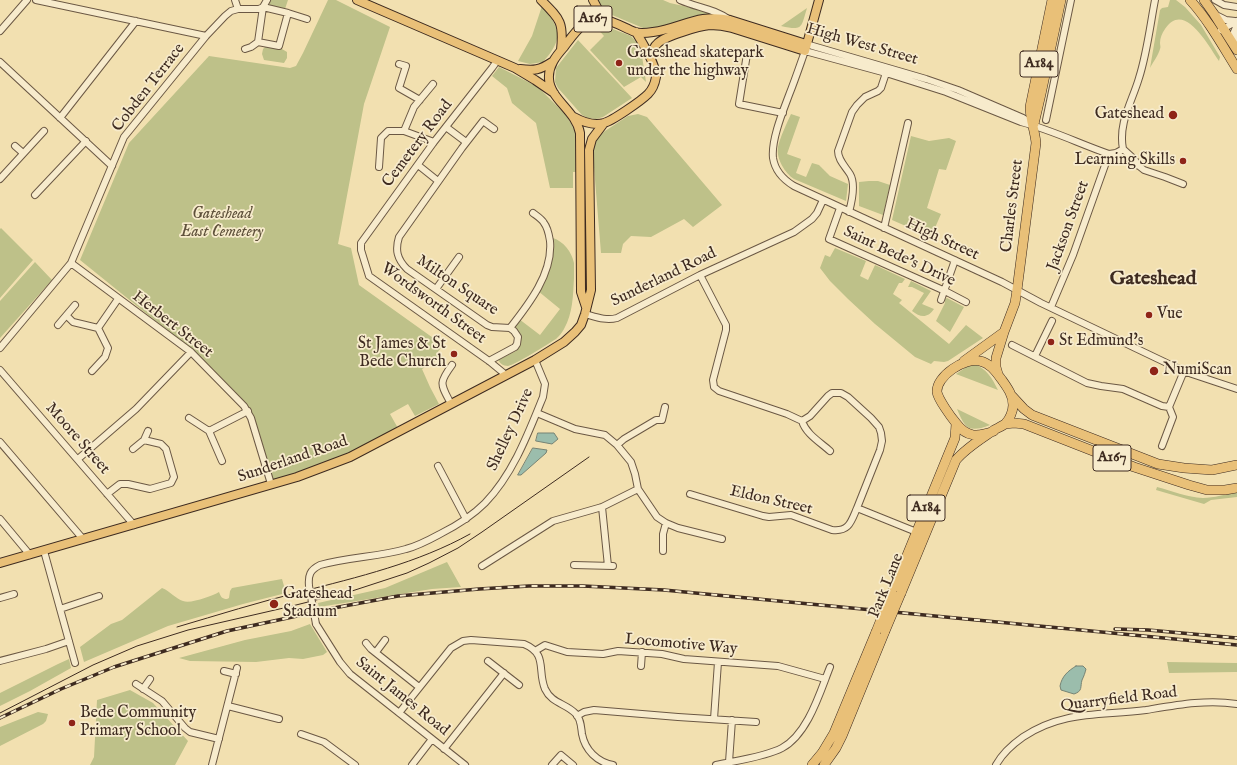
<!DOCTYPE html>
<html>
<head>
<meta charset="utf-8">
<style>
  body { margin:0 }
  canvas { display:block; background:#f2e0b0 }
</style>
</head>
<body>
<canvas width="1237" height="765"></canvas>
<script>
const context = document.querySelector('canvas').getContext('2d');
context.lineJoin = 'round';
function fillPath(path, color) { context.fillStyle = color; context.fill(path, 'evenodd'); }
function stroke(path, color, width, dash) { context.strokeStyle = color; context.lineWidth = width; context.lineCap = dash ? 'butt' : 'round'; context.setLineDash(dash || []); context.stroke(path); }
function label(font, color, halo, rows, align = 'center') {
  context.font = font + ' "IM FELL English",serif'; context.lineWidth = 3.5; context.setLineDash([]); context.textBaseline = 'middle'; context.strokeStyle = halo; context.fillStyle = color; for (const [text, x, y, turn = 0] of rows) {
    context.save(); context.translate(x, y); context.rotate((+turn || 0) * Math.PI / 180); context.textAlign = isNaN(turn) ? turn : align; if (halo) context.strokeText(text, 0, 0); context.fillText(text, 0, 0); context.restore();
  }
}
fillPath(new Path2D(`
  M270 0H288L284 12 268 7Z
  M328 0H336L390 27 364 104 338 244 351 248 359 285 443 345 437 353 443 357 422 369 430 387 439 404 415 416 408 404 390 414 399 430 349 456 272 483 252 417 194 352 80 260 129 143 209 56 290 68 296 66 303 53Z
  M597 0H663L670 3 714 13 658 27 643 28 605 12Z
  M1170 0H1176L1185 7 1201 25 1220 57 1219 61C1208 45 1184 0 1165 29 1162 33 1160 38 1160 43 1160 45 1161 47 1160 49 1159 54 1152 64 1150 68L1160 10 1162 8 1168 7Z
  M542 6C546 12 552 18 555 25 562 39 552 52 543 62L530 64 518 61 532 36Z
  M807 8C801 28 803 31 781 26Z
  M594 25 605 26 631 36 638 44 642 56 646 82 641 77 624 87 590 50 604 36Z
  M578 40 632 98 603 117 596 119 588 118 582 115 558 88 555 82 556 68Z
  M266 46 282 49 287 52V58L284 63 264 60 262 54 263 49Z
  M499 67 538 87 564 113 571 123 575 131 576 172H573V188H550L536 123 512 103 507 88 492 76Z
  M638 114 647 117 722 205 693 227 684 219 651 237 631 236 623 244 621 253H601L593 155 594 146 597 138 605 131 628 116Z
  M791 114 800 117 787 154 801 159 796 173 806 177 812 163 819 165 830 176 848 184 846 201 794 179C785 173 776 159 778 147 780 137 787 123 791 114Z
  M911 136 929 141 949 138 956 141 946 170 939 169 927 208 941 214 931 237 892 220Z
  M869 181H878L890 185 883 215 859 206V182Z
  M1 228 33 260 0 298V229Z
  M553 238C563 241 572 252 574 263 574 268 574 273 574 278 573 296 573 313 564 329 562 333 559 336 556 339 548 344 515 365 508 366 503 366 500 363 498 360L516 351 521 343 520 335 512 327 519 319 540 335 560 309 538 291 552 247Z
  M835 248 866 261 860 276 868 280 875 265 905 279 902 283H899L893 294 902 300 899 303 949 344 966 325 983 338 948 361 944 362 934 361 931 364 915 357 875 324 848 299 830 281 820 268 825 255 830 257Z
  M35 262 52 280 0 338V301Z
  M911 281 931 291 922 304 934 309C927 319 920 317 912 311L924 293 912 287H908Z
  M947 298 964 307 950 332 936 321 945 303V299Z
  M974 364C987 369 992 378 998 390L956 374 968 366Z
  M957 409 990 425C969 433 965 429 957 409Z
  M1157 487C1172 491 1187 497 1203 498 1214 498 1226 494 1237 492V497L1211 500 1204 504 1156 490Z
  M447 562 461 587 432 589 319 607 318 603 385 588Z
  M282 579 286 593 243 604 168 626 84 662 80 647 111 624 122 620 162 588C170 591 176 599 183 601 191 604 212 596 219 592 221 597 222 599 227 599L229 598 230 591 232 588Z
  M310 624 327 652 323 655 303 659 289 658 256 662 190 661 179 658 245 640 291 631Z
  M69 659 71 668 30 691 0 706V693L58 664Z
  M1167 662 1237 663V672L1169 673Z
  M130 690 153 703 188 741 175 765H90L94 757 97 700Z
  M38 712 48 714 46 721 43 724 0 746V727Z`), '#bec189');
const water = new Path2D(`
  M538 433H554L558 439 552 444 536 441Z
  M533 448 547 450 546 453 521 475H518Z
  M1076 666H1083L1086 669C1085 673 1084 676 1082 680 1080 687 1083 691 1074 694L1061 690 1060 686C1062 676 1068 671 1076 666Z`);
fillPath(water, '#9bbdac');
stroke(water, '#768374', 1);
const minor = new Path2D(`
  M36 0 206 36
  M235 0 238 9
  M680 0C698 8 713 8 730 20
  M1215 0 1224 5 1237 7
  M288 13 279 46 258 42 263 7 288 13 307 19
  M1216 15 1226 20 1235 21
  M1221 30 1237 21
  M0 31 27 0
  M806 44 926 79 958 90 1023 118 1030 123
  M1234 44V32L1237 25
  M245 49 251 47 258 42
  M747 54 739 104 783 113
  M497 61 492 68 434 142 361 243V250L369 276 489 361 506 375
  M0 62 112 166
  M399 64 406 66 399 88 420 100
  M60 118 136 21
  M1046 120 1071 0
  M446 127 466 142
  M494 129 483 121 462 148 399 237C395 250 397 259 407 269L487 325 492 327 510 328C529 304 553 273 550 241 549 235 548 228 544 223 542 219 537 216 533 213
  M404 131 434 142
  M15 146 23 153
  M1123 149 1116 153 1109 154C1080 144 1052 130 1021 122L946 92 886 73 805 51C800 65 795 80 789 95 783 111 771 140 773 158 775 171 784 180 794 186L1002 282 1041 303 1175 367 1192 374 1237 389
  M1123 149C1118 123 1132 102 1139 78 1147 53 1150 26 1155 0
  M1123 149 1134 159 1139 166
  M1116 153 1129 162 1139 166 1144 170 1165 177 1183 184
  M418 165 438 181
  M379 167 381 138 388 131H404L414 107 433 84
  M0 179 44 131
  M35 195 86 141
  M840 208 829 239 945 291 966 302
  M849 212C852 201 856 184 850 174 845 166 838 160 838 151L852 112 857 105 865 97 878 91 881 88 886 73 885 70
  M884 228 908 123
  M71 263 191 352 244 406 251 418 271 484
  M700 275 726 325V330L713 380 714 387 719 391 787 414 802 421 810 416 828 396 832 393H841L848 397 871 418 879 427 881 433 882 441 880 450 857 508 919 533
  M436 289 459 257
  M941 300 955 260
  M1051 307 1073 255 1109 154
  M585 314C596 317 606 321 617 318L700 275 794 232 812 219 817 213 823 200
  M67 316 73 322 98 328 118 299
  M58 325 75 305
  M1012 345 1087 383 1101 386 1123 389 1162 406 1169 407
  M0 348 71 263 124 137 206 36 225 16 231 11 238 9H259L263 7 267 0
  M1035 356 1052 321
  M489 361 515 347 517 344 518 337 514 331 510 328
  M0 370 134 525
  M92 371 105 357 108 348 98 328
  M451 404C441 384 438 384 452 365
  M537 413 575 429 605 435 617 445 631 462 635 474 638 489 657 517 666 523 678 528 722 539
  M189 418 209 431 222 461
  M802 421C806 434 820 442 830 451
  M209 431 248 411
  M144 440 148 431
  M0 442 83 539
  M617 445 624 439 656 420H662L665 407
  M1162 446 1173 417 1169 407 1184 371
  M78 459 136 409 191 352
  M438 466 466 519
  M107 494 120 484H128L150 489 171 483 174 477 166 449 161 444 144 440 133 449
  M690 494 763 516 769 517 791 515 832 530C849 532 851 522 857 508
  M602 507 608 566
  M0 519 30 555
  M44 551 75 663
  M663 551V534L666 523
  M574 565 613 566
  M482 566 553 521 602 507 638 489
  M309 586C308 575 310 570 320 565 348 557 378 557 406 549 418 546 429 540 440 534 456 526 472 516 485 503 513 474 528 434 543 397L545 384 535 360
  M0 598 14 594
  M60 609 99 596
  M316 624 340 662 350 674 465 765
  M366 643 371 649 419 687
  M535 651 545 645 567 652 603 654 618 651 662 654 684 659 778 666 825 679
  M376 652 385 640
  M0 661 46 649 69 641
  M488 661 519 685
  M641 666 642 652
  M224 671 236 674
  M136 684 162 701 185 728 190 732 219 739
  M143 689 150 679
  M228 706 279 719
  M399 713 451 648 463 641 471 640 524 644C548 654 537 670 545 689 552 704 566 703 576 714 581 719 581 727 582 734 585 750 597 762 613 765
  M577 716 584 712 594 710 678 717 756 722
  M714 719 718 662
  M301 734 324 742 355 765
  M444 749 504 673
  M729 762 732 720
  M212 765 237 668
  M412 765 432 739
  M552 765 561 755 573 765
  M716 765C734 761 765 757 782 748 808 734 820 692 830 667
  M996 765C1002 754 1013 744 1023 737 1063 710 1102 716 1146 710 1176 705 1207 699 1237 704`);
const major = new Path2D(`
  M357 0 515 68 535 80 554 93
  M541 0C560 19 564 22 561 50
  M593 0 600 13 607 20
  M651 58C652 53 653 47 657 44 664 36 700 26 710 25 718 25 725 26 732 28L805 51 819 0
  M520 69C534 71 540 70 552 62
  M574 117C583 122 593 126 604 123 612 121 641 101 648 94 652 90 655 83 656 77 657 66 642 42 636 32
  M586 307 581 292 580 133C576 111 550 99 549 79 548 66 556 56 564 47 570 39 576 30 584 24 600 11 619 26 635 32 640 34 647 33 653 32 682 28 698 13 730 20L806 44
  M0 563 297 477 350 457 535 360 564 342 575 332 581 325 585 314 591 290 589 150 592 139 604 123`);
const highway = new Path2D(`
  M1190 0C1209 21 1222 45 1237 69
  M1204 0 1214 14 1237 50
  M1034 124 1041 94 1061 0
  M964 361 1004 332
  M998 374 996 367V358L1004 332 1015 303 1017 290 1036 143C1035 131 1030 119 1030 107L1052 0
  M1012 396 1024 409 1032 415 1158 464 1184 468 1212 470 1237 465
  M1005 424 1014 423 1024 424 1134 467 1189 485 1207 490H1225L1237 488
  M892 592 955 438 956 424
  M901 593 956 460C966 448 981 439 994 430 998 428 1002 426 1005 424 1010 419 1013 411 1013 405 1013 395 1007 387 1002 380 996 372 990 363 980 361 965 357 936 376 937 392 938 399 951 417 956 423 967 438 978 437 994 431
  M812 765 822 753 834 733 876 632
  M824 765 836 748 842 736 885 631`);
stroke(minor, '#6b5844', 8);
stroke(major, '#3e2b20', 10);
stroke(highway, '#3e2b20', 10);
stroke(minor, '#f7ebcc', 6);
stroke(major, '#e9c078', 8);
stroke(highway, '#e9c078', 9);
stroke(new Path2D(`
  M177 627C218 615 259 602 300 592 358 577 418 563 470 534
  M0 713 93 665 137 646 188 630 288 607 352 591 407 573 429 563 458 548 482 532 589 457`), '#3e2b20', 1);
const rail = new Path2D(`
  M1115 629 1148 630 1237 638
  M0 718 61 689 114 667 227 631 339 607 398 596 479 589 529 586H583L664 590 1237 645`);
stroke(rail, '#3e2b20', 3.5);
stroke(rail, '#f7ebcc', 2, [6]);
const minorBridge = new Path2D(`
  M309 586 316 624`);
const highwayBridge = new Path2D(`
  M885 631 901 593
  M876 632 892 592`);
stroke(minorBridge, '#6b5844', 8, []);
stroke(highwayBridge, '#3e2b20', 10, []);
stroke(minorBridge, '#f7ebcc', 6);
stroke(highwayBridge, '#e9c078', 9);
for (const [x, y, r, color] of [
  [619,63,4,"#8f2418"],
  [1173,115,5,"#8f2418"],
  [1183,161,4,"#8f2418"],
  [1149,315,4,"#8f2418"],
  [1051,342,4,"#8f2418"],
  [454,354,4,"#8f2418"],
  [1154,371,5,"#8f2418"],
  [274,604,5,"#8f2418"],
  [72,723,4,"#8f2418"]
]) { const dot = new Path2D(); dot.arc(x, y, r, 0, 2 * Math.PI); context.fillStyle = color; context.fill(dot); stroke(dot, '#f7ebcc', 1.5); }
for (const [x, y, w] of [
  [593,19,38],
  [1039,64,38],
  [1112,458,38],
  [926,508,38]
]) { const box = new Path2D(); box.roundRect(x - w / 2, y - 13, w, 26, 3); context.fillStyle = '#f7ebcc'; context.fill(box); stroke(box, '#3e2b20', 1); }
label('bold 15px', '#3e2b20', null, [
  ["A167",593,19],
  ["A184",1039,64],
  ["A167",1112,458],
  ["A184",926,508]
]);
label('16px', '#3e2b20', '#f7ebcc', [
  ["High West Street",862,45,16],
  ["Cobden Terrace",149,88,-52],
  ["Cemetery Road",418,144,-53],
  ["Charles Street",1013,206,-83],
  ["Jackson Street",1069,226,-70],
  ["High Street",942,240,25],
  ["Saint Bede's Drive",899,257,25],
  ["Sunderland Road",664,278,-26],
  ["Milton Square",457,286,34],
  ["Wordsworth Street",433,304,36],
  ["Herbert Street",172,325,38],
  ["Shelley Drive",511,430,-65],
  ["Moore Street",77,439,49],
  ["Sunderland Road",293,460,-19],
  ["Eldon Street",771,501,13],
  ["Park Lane",887,586,-68],
  ["Locomotive Way",681,645,5],
  ["Saint James Road",402,697,39],
  ["Quarryfield Road",1119,700,-7]
]);
label('16px', '#3e2b20', '#f7ebcc', [
  ["Gateshead skatepark",627,54],
  ["under the highway",627,72],
  ["Gateshead",1164,115,"right"],
  ["Learning Skills",1175,161,"right"],
  ["Vue",1157,315],
  ["St Edmund's",1059,342],
  ["St James & St",446,345,"right"],
  ["Bede Church",446,363,"right"],
  ["NumiScan",1163,371],
  ["Gateshead",283,595],
  ["Stadium",283,613],
  ["Bede Community",80,714],
  ["Primary School",80,732]
], 'left');
label('italic 16px', '#5e503a', '#f7ebcc', [
  ["Gateshead",222,215],
  ["East Cemetery",222,233]
]);
label('bold 20px', '#3e2b20', '#f7ebcc', [
  ["Gateshead",1153,280]
]);
</script>
</body>
</html>
